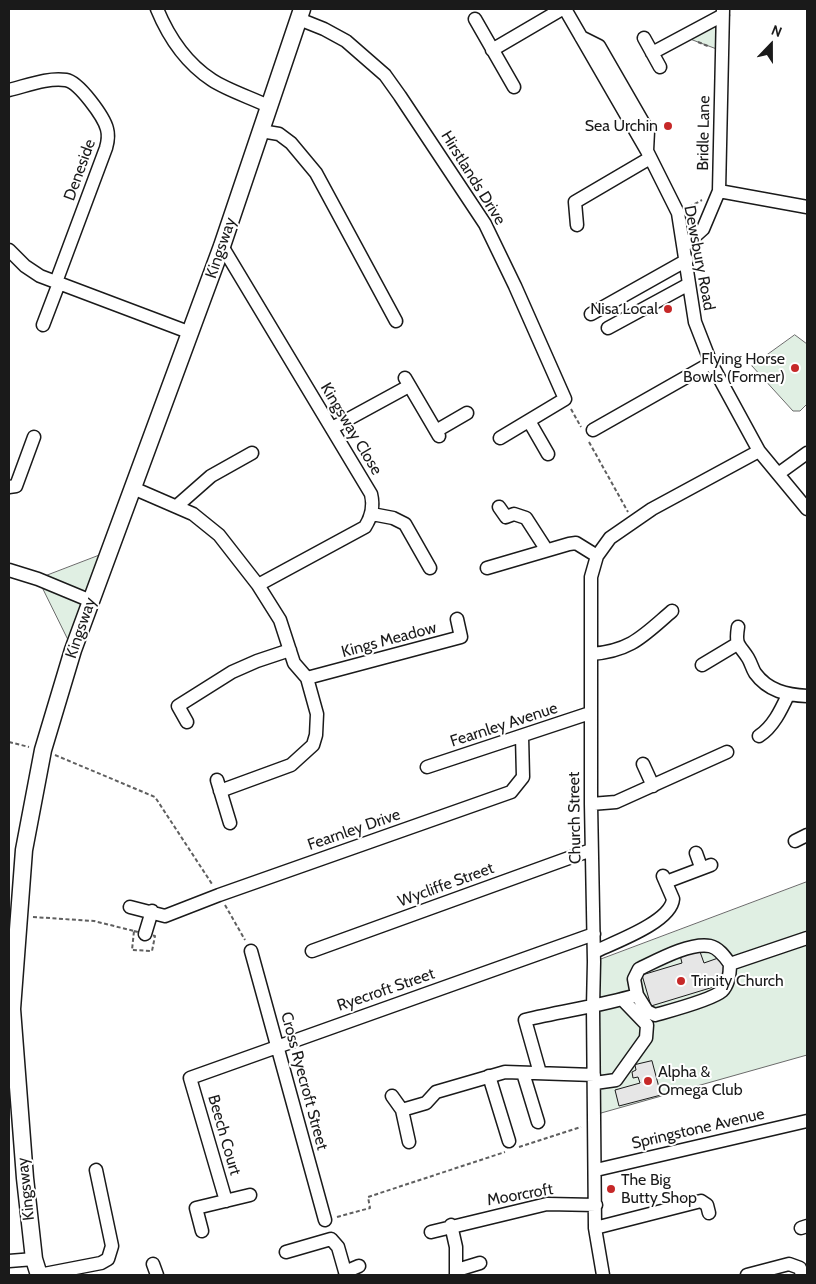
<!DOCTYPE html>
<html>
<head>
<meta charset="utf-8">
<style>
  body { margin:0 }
  #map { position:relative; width:816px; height:1284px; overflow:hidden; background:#fff; font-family:Cabin,sans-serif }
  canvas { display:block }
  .frame { position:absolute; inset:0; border:10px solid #1a1a1a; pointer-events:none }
  .north { position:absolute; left:746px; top:20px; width:50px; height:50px; -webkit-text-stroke:4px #fff; paint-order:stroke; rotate:22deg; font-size:14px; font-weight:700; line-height:20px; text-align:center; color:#1a1a1a }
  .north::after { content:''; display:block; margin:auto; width:18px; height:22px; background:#1a1a1a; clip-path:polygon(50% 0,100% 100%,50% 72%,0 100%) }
</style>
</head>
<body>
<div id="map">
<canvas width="816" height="1284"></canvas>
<div class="frame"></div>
<div class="north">N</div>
</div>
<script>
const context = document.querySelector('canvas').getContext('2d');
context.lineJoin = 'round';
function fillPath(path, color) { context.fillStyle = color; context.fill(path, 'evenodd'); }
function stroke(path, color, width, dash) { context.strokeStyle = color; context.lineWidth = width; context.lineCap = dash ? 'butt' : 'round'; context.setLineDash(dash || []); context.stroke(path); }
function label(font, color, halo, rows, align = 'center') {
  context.font = font + ' Cabin,sans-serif'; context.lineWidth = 4; context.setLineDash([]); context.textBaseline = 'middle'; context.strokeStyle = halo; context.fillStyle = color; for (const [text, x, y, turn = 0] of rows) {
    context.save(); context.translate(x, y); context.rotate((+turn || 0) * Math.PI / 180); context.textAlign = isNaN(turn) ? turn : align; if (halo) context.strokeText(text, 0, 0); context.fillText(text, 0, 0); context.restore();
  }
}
const green = new Path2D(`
  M723 15 722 51 682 36Z
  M795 335 807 344V404L800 411H793L752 366Z
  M108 552 73 650 38 579Z
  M807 882V1055L594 1115V962Z`);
fillPath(green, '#e0efe3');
stroke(green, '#6a6a6a', 1);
const building = new Path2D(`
  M699 949 704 963 721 957 727 974 718 977 720 985 651 1006 642 975 682 963 680 955Z
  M652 1061 661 1095 619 1106 615 1090 640 1083 638 1077 633 1078 632 1072 636 1070 635 1065Z`);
fillPath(building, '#e6e6e6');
stroke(building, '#1a1a1a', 1);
const minor = new Path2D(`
  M157 9C169 38 186 63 212 80 227 90 252 98 268 106
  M565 9 647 151 678 213 695 322 711 363 759 451 807 509
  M299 19 324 29 346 41 385 75 400 96 485 224 515 286 565 399 500 438
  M475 19 514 87
  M581 37 599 46 648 131 647 151
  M644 38 660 67
  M492 50 562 9
  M652 53 723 15
  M9 90C26 86 48 77 66 80 79 82 104 117 107 129 109 136 108 141 106 148L56 282
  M261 131 279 134 291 143 316 173 396 321
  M719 191 807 207
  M577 225 575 202 650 158
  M222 246 371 494C374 506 372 516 365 527L258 585
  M684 246 703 229 719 191 723 9
  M9 250 25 266 40 276 191 333
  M591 314 687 260
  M43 325 59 283
  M608 328 689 284
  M405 378 439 436
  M529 421 548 454
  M332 428 409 386
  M593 430 711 363
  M436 431 467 413
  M778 474 807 453
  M9 487 16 486 34 437
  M133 488 193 514 219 535 258 585 280 620 294 663 307 678 317 714 316 735 313 745 291 765 220 791
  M178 505 211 476 252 453
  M499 507 506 517 514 514 526 518 546 549
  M372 514 393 518 405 524 430 568
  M487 568 569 544 576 543 597 556
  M9 570 38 579 91 601
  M738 627C735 646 739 644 748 658 751 663 752 668 755 673 768 691 787 695 807 696
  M591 654C631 651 643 636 672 611
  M702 665 737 644
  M307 678 461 637 457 619
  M187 722 178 706 232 672 257 661 290 650
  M759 736C773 727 781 710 788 695
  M643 764 653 786
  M427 767 590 713
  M217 780 230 823
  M591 804 616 802 727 752
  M795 841 807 835
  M696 853 701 867
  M666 882 711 865
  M130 907 165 916 219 895 511 792 523 777 522 736
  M145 934 152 911
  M251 951 325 1220
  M312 951 591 850
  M594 952C615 942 671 922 673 899L663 876
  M637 995 634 979 639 969C656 961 690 942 710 946 719 948 725 957 730 964
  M523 1073 538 1122
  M540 1073 525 1020C562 1011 600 1006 637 995L647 1011 655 1015C669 1011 712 1000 722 991 729 984 730 973 730 964L807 938
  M489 1076 509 1141
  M595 1083 616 1080 646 1038 647 1025 622 999
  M392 1096 402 1110 409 1142
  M402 1110 426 1103 436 1092 505 1072 594 1075
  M596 1170 807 1121
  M226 1201 190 1078 594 934
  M451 1225 456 1247V1275
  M595 1228 701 1201 707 1205 709 1213
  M801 1228 807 1226
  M202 1231 196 1208 250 1195
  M431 1232 547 1204 596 1205
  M286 1252 331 1239 338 1247 346 1275
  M9 1261 34 1259
  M153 1264 157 1275
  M457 1270 480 1263
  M345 1272 359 1266
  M39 1275 101 1263 108 1259 112 1246 96 1170
  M603 1275 595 1228 593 1007 594 962 591 804V577L597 556 610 538 652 509 759 451
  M747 1275 789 1264 800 1268 802 1275`);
const major = new Path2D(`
  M39 1275 34 1259 25 1178 12 1009 24 850 43 750 73 650 222 246 302 9`);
stroke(minor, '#1a1a1a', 15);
stroke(major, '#1a1a1a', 19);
stroke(new Path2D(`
  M698 42 710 47
  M689 207 702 200
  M571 409 581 427
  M589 442 628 512
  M9 742 29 747
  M55 755 155 797 212 884
  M225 905 245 940
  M33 917 94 921 134 931
  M134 931 155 936 152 951 132 950Z
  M519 1147 581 1127
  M337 1217 370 1208 368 1197 505 1152`), '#5f5f5f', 2, [4, 2.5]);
stroke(minor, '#fff', 12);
stroke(major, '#fff', 16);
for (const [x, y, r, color] of [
  [668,126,5,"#c62828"],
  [668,309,5,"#c62828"],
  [795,368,5,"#c62828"],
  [681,981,5,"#c62828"],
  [648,1081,5,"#c62828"],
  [611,1189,5,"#c62828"]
]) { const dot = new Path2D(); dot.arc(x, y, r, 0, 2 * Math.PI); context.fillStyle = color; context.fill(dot); stroke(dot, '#fff', 2); }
label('16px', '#1a1a1a', '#fff', [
  ["Sea Urchin",658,126],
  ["Nisa Local",658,309],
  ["Flying Horse",785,359],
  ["Bowls (Former)",785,377],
  ["Trinity Church",691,981,"left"],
  ["Alpha &",658,1072,"left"],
  ["Omega Club",658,1090,"left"],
  ["The Big",621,1180,"left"],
  ["Butty Shop",621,1198,"left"]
], 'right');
label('16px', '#1a1a1a', '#fff', [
  ["Bridle Lane",704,133,-89],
  ["Deneside",80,170,-70],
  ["Hirstlands Drive",473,178,58],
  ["Kingsway",221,248,-71],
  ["Dewsbury Road",699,258,79],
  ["Kingsway Close",351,429,59],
  ["Kingsway",81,628,-71],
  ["Kings Meadow",389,640,-15],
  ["Fearnley Avenue",504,725,-18],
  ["Church Street",575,818,-91],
  ["Fearnley Drive",354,830,-19],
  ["Wycliffe Street",446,885,-20],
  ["Ryecroft Street",386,990,-19],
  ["Cross Ryecroft Street",304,1081,75],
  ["Springstone Avenue",698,1129,-13],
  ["Beech Court",224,1135,74],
  ["Kingsway",26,1189,-96],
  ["Moorcroft",520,1195,-10]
]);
</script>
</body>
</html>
